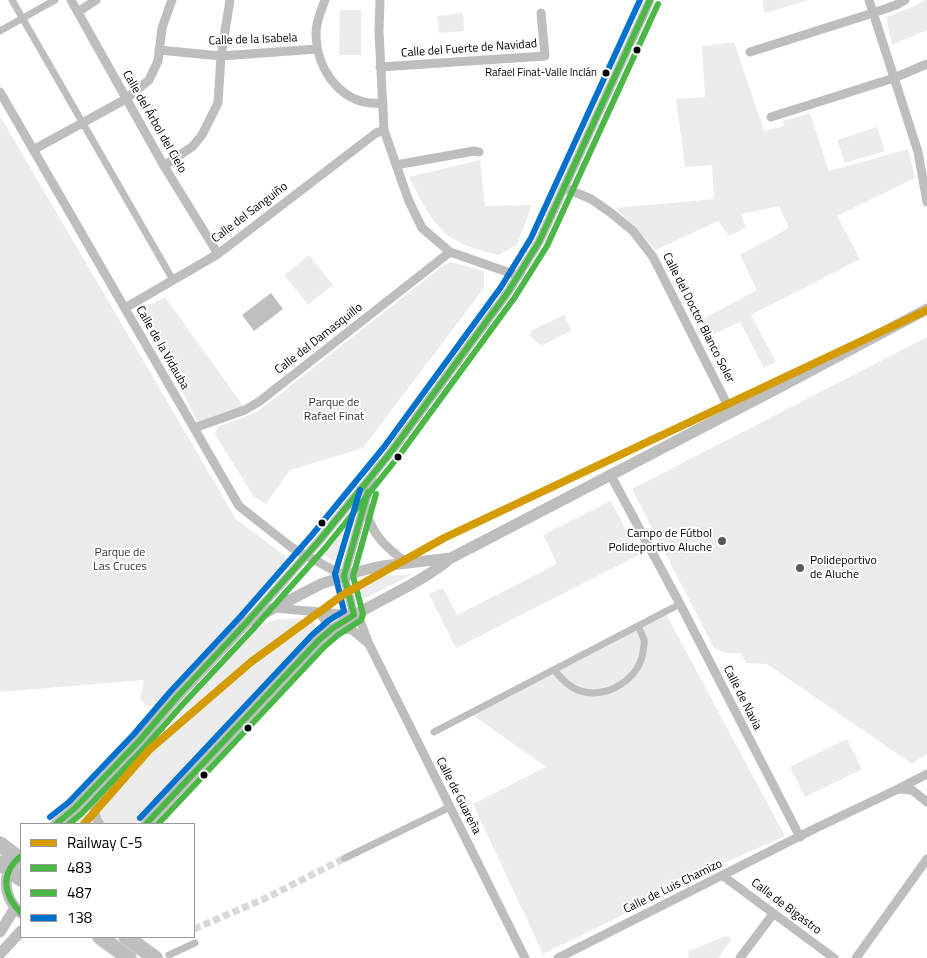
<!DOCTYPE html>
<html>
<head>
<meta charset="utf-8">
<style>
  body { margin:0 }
  #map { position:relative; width:927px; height:958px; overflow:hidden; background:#fff; font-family:"Titillium Web",sans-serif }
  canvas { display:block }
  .legend { position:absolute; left:20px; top:823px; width:175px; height:115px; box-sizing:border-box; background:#fff; border:1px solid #999; margin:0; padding:6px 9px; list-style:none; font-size:15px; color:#000 }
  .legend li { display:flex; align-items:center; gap:10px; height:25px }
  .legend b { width:25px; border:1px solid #999 }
</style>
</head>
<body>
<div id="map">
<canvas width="927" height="958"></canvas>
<ul class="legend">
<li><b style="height:6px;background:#d49c00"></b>Railway C-5</li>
<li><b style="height:6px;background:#4ab747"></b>483</li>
<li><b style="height:6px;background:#4ab747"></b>487</li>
<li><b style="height:6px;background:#0072ce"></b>138</li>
</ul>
</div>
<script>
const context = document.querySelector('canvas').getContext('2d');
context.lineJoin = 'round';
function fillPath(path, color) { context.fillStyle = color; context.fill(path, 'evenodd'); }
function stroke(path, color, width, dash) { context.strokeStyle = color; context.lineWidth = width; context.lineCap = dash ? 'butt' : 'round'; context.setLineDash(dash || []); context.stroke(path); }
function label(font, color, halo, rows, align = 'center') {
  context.font = font + ' "Titillium Web",sans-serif'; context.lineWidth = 4; context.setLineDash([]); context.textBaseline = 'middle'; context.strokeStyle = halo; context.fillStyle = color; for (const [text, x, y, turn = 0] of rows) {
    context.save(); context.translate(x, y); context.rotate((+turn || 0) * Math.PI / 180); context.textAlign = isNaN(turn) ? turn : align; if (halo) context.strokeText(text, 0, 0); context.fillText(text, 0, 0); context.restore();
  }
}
fillPath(new Path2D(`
  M762 0H808L765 13Z
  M925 0H927V30L892 45 886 17 913 7Z
  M340 10H361V55H339Z
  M463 13 464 31 439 33 437 16Z
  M734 42 764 131 784 126 783 121 810 113 829 171 908 149 915 178 837 216 860 259 751 315 776 362 764 368 740 322 708 337 699 321 757 290 740 255 789 228 779 206 741 214 746 228 729 236 718 221 656 250 616 208 714 199 712 165 685 167 676 99 705 97 702 46Z
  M0 116 236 519 288 558 289 564 157 706H147L140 699 144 680 0 692Z
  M877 127 885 151 845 163 837 140Z
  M480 160 485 206 532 205 517 245 498 255C486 251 472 249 461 243 434 231 422 202 409 177Z
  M309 255 333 285 308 305 284 275Z
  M452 262 484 271V288L363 448 290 470 266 504 254 497 215 434 218 427 257 412 444 265Z
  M165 297 244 407 198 423 142 309Z
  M564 315 572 330 541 346 529 335 531 334 530 331Z
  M927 337V754L912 764 767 664 746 663 741 653C730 654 724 653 714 648L632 489Z
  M611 501 639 555 456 648 429 594 443 588 457 615 557 564 543 535Z
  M349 519 339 564 322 554Z
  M413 574 363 599 362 597 359 582 385 576Z
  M665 612 785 836 713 868 700 877 543 954 473 804 546 767 470 713Z
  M300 618 315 624 317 627 135 824H71L89 806 104 795 182 712 187 700C209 677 243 635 269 622 279 618 290 619 300 618Z
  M847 739 862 769 805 797 790 767Z
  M726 936 732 939 718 958H688L689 951Z`), '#ececec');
fillPath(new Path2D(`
  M271 293 283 309 254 331 242 315Z`), '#bfbfbf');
stroke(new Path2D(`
  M194 929 266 898 345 858`), '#d9d9d9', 7, [7, 3.5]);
const primary = new Path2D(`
  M0 844 21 860
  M0 863 21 879
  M100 937 129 958
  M126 937 155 958`);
stroke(primary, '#dbdbdb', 16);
stroke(new Path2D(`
  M12 0 173 280
  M0 31 55 0
  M554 670C562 679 571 690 585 692 610 697 639 678 643 652 643 648 645 644 644 640 643 636 640 630 638 626
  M434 732 680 604
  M345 858 450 807
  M169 955 195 943`), '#bebebe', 7);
stroke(new Path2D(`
  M71 0 164 166 218 254
  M325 0C321 11 316 21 316 33 316 71 343 107 383 103
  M380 0 379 31 384 130 408 199 422 228 450 252 519 276
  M869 0 918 152 927 202
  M78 12 96 0
  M159 50 221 56 317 49
  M750 52 873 13 896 5 905 0
  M380 67 545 56 541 13
  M0 92 239 506 291 547 344 576
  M771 117 894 78 927 64
  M33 150 126 99 149 80 158 61 162 28 172 0
  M396 165 474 151 479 152
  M164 166 193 146 202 135 218 103 221 56 230 0
  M565 188 591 199 611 213 633 231 653 257 731 412
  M125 308 218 254 376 133 384 130
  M194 428 245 410 260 401 450 252
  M610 474 680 604 800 837
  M365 504C369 532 385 547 407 563
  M344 576 354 615 361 623 369 644 525 958
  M344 576 372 478
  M274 608 354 615
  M320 613 326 622V634
  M251 618 319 541 391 452 508 292 539 242 650 0
  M333 628 352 630 369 644
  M898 789 927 774
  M100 824C93 816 94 806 98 797L145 745 153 728
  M723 876 834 958
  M558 958 816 828 898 789 912 790 927 802
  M740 958 773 914
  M856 958 927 859`), '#bebebe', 9);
stroke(new Path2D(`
  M56 824 75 808 140 740 176 698 247 622 321 584 360 571 382 566 451 558
  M146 824 318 641C358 606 411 591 451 558L780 387 927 309
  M13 864C1 880 6 901 21 913
  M0 932 15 908
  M0 954 21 931`), '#bebebe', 11);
stroke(primary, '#bebebe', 15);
stroke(new Path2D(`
  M56 824 75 808 140 740 176 698 247 622 319 541 391 452 508 292 539 242 650 0
  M146 824 318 641 333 628 354 615 344 576 368 492
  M21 856C0 873 3 895 21 913`), '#4ab747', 6);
stroke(new Path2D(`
  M69 824 81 814 146 746 183 704 254 628 326 547 398 457 515 297 547 246 658 4
  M158 824 324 647 338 635 361 620 363 614 353 576 376 494`), '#4ab747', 6);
stroke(new Path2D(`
  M50 817 69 802 134 734 170 692 241 616 312 535 384 447 501 287 531 238 640 0
  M140 818 312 635 328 621 344 611 335 574 360 490`), '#0072ce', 6);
stroke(new Path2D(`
  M84 824 149 750 251 662 344 594 444 538 927 310`), '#d49c00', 8);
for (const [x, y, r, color] of [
  [637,50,4.5,"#000"],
  [606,73,4.5,"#000"],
  [398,457,4.5,"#000"],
  [322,523,4.5,"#000"],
  [722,541,5,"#595959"],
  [800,568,5,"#595959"],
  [248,728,4.5,"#000"],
  [204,775,4.5,"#000"]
]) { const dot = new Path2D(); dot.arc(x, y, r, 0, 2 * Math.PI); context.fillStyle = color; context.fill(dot); stroke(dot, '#fff', 2); }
label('11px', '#000', '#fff', [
  ["Rafael Finat-Valle Inclán",597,73]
], 'right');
label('12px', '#000', '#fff', [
  ["Calle de la Isabela",253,40,-2],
  ["Calle del Fuerte de Navidad",469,49,-4],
  ["Calle del Árbol del Cielo",154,122,60],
  ["Calle del Sanguiño",250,213,-37],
  ["Calle del Doctor Blanco Soler",698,318,63],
  ["Calle del Damasquillo",319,339,-38],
  ["Calle de la Vidauba",162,348,60],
  ["Calle de Navia",742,698,63],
  ["Calle de Guareña",458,796,63],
  ["Calle de Luis Chamizo",673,887,-26],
  ["Calle de Bigastro",786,907,37]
]);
label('12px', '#333', '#fff', [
  ["Parque de",334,403],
  ["Rafael Finat",334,417],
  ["Parque de",120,553],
  ["Las Cruces",120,567]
]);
label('12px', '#000', '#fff', [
  ["Campo de Fútbol",712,534],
  ["Polideportivo Aluche",712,548],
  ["Polideportivo",810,561,"left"],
  ["de Aluche",810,575,"left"]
], 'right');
</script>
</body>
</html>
